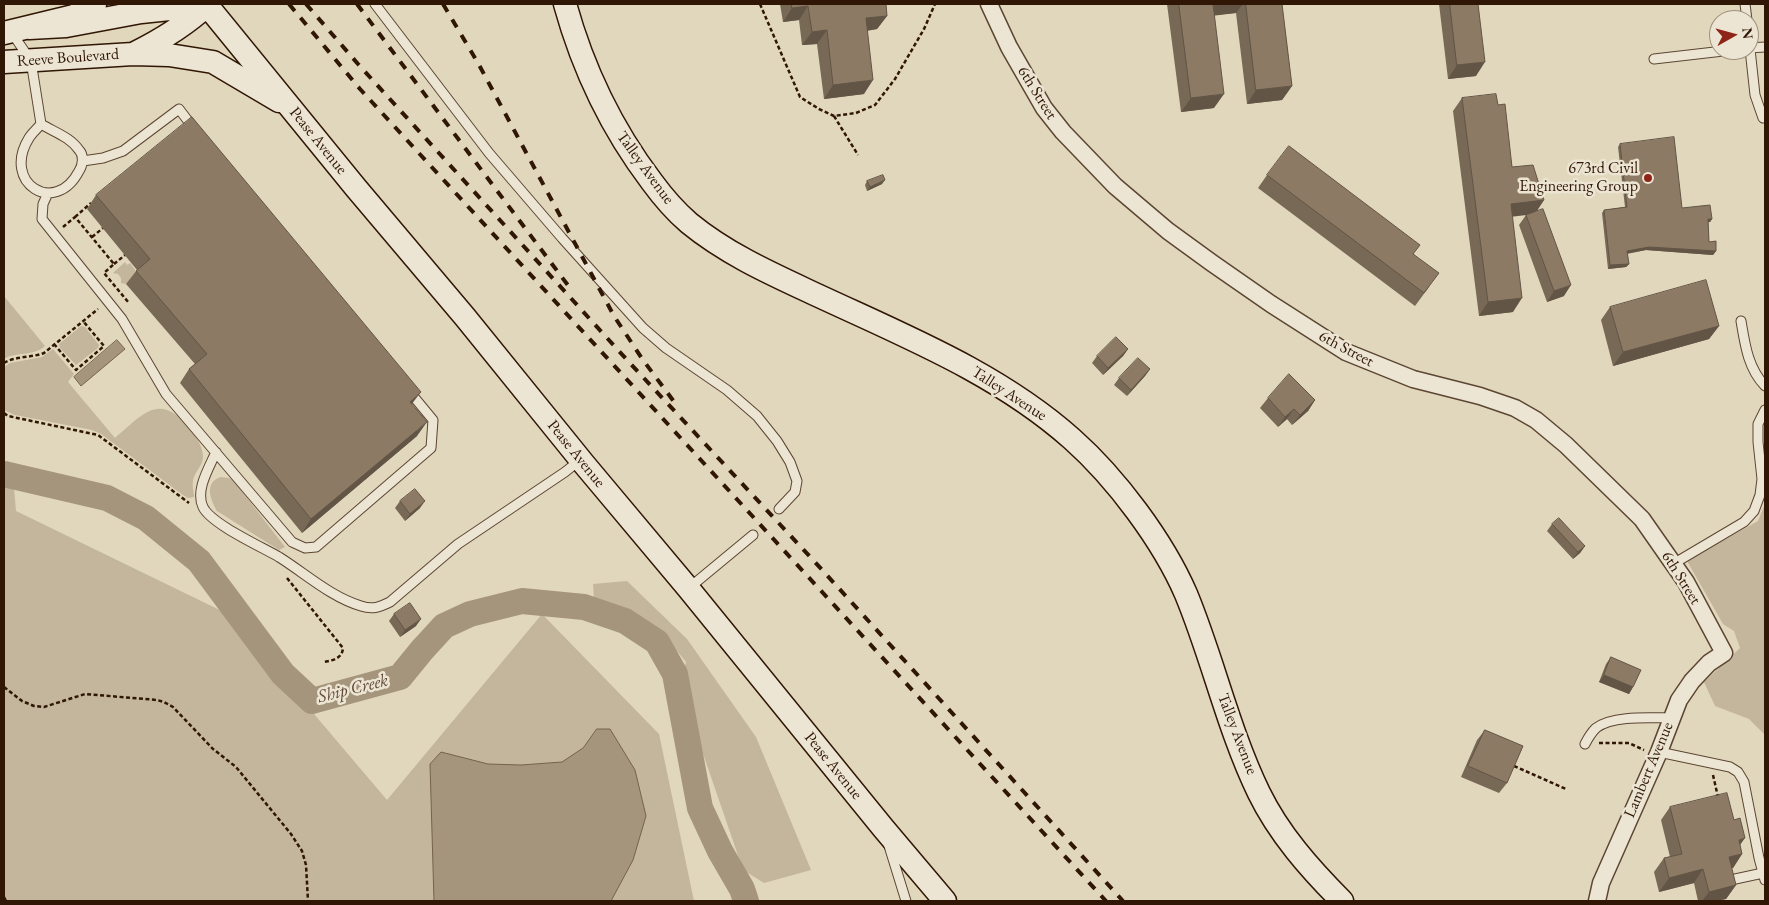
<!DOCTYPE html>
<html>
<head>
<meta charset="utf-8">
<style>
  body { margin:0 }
  #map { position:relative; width:1769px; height:905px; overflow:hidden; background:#e1d7bc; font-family:"EB Garamond",serif }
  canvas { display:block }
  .frame { position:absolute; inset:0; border:5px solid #301604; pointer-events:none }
  .north { position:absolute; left:1709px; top:10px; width:50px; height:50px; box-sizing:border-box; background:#ece5d3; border:1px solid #a19280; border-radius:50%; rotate:83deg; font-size:14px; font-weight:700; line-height:20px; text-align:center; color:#301604 }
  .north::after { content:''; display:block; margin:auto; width:18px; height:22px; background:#8f2418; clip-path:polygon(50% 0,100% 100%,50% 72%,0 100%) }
</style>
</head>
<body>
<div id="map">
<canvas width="1769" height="905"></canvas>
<div class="frame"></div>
<div class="north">N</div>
</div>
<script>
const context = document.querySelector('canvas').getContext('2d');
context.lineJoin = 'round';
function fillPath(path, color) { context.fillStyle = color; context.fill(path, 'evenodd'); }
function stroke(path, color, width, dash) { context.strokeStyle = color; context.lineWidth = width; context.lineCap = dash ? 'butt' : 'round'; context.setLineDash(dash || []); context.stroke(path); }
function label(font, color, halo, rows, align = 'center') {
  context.font = font + ' "EB Garamond",serif'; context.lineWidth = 5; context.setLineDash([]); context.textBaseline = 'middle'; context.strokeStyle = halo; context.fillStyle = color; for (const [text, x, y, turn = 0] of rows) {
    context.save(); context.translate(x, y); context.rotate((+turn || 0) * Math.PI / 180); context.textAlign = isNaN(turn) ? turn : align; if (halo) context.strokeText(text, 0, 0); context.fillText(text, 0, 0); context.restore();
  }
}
fillPath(new Path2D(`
  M125 262 127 265 130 263 138 274 126 284 121 283V278L118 274 113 273Z
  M4 296 45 346C33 357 17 351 4 359Z
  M81 326 85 327 99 345 98 348 76 365 60 348 59 344Z
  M53 349 74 374 68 382 115 438C140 417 159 391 187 426 194 434 203 445 203 457 203 466 194 472 193 481 192 486 194 492 194 497L188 498 183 495 101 434 92 430 15 415 4 410V367L10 363 42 357Z
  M221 477 229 478 234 481 285 547 279 550 217 511C210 499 204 482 221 477Z
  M4 485 14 487 16 511 230 615 387 800 542 614 659 734 694 901H4Z
  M1765 504V735L1749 719 1715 706 1704 682 1740 648 1734 631 1723 624 1687 561 1758 521Z
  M627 581 687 639 756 737 811 870 764 883 743 870 699 742 681 680 686 662 668 640 633 611 594 599 593 584Z`), '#c3b69d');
const water = new Path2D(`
  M117 340 125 349 81 386 74 377Z
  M597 729H610L635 770 646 816 633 860 611 901H434L430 764 441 752 488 764 521 765 562 762 583 748Z`);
fillPath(water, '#a5957d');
stroke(water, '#76624d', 1);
stroke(new Path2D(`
  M4 474 107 498 146 518 199 561 283 674 312 701 400 677 422 650 444 626 470 614 522 601 584 607 625 621 657 642 675 674 700 808 720 851 742 889 746 901`), '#a5957d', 26);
const lane = new Path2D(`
  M375 4 489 153 562 238 643 328 666 348 727 390 757 416 777 441 790 462 797 481 795 492 779 509
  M1745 4 1747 20
  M12 33 31 61 41 124
  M1749 40 1755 95 1763 118
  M1749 48 1765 47
  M1654 59 1732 50
  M41 124C54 132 70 137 79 150 84 155 83 165 79 171 55 217 1 183 29 138 32 133 37 129 41 124Z
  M83 161 103 158 123 151 179 109 195 130
  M48 193 43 204 42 219 122 319 166 394 292 542 305 548 316 547 431 448 433 420 409 391
  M1741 321C1745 345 1748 368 1765 386
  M216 452C209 468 195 490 203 507 211 524 262 547 279 557 306 574 331 597 361 606 373 610 380 607 390 602L458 544 565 472 580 460
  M1673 564 1744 522 1754 511 1760 495 1762 479 1758 442V424L1765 410
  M689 588 753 535
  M1585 744C1588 738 1591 733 1596 728 1613 715 1651 718 1671 718
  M1659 752 1730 767 1738 772 1744 782 1759 858 1765 880
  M889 846 906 901
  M1726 881 1763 873`);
const street = new Path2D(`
  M989 4 1009 47 1044 108 1063 132 1115 186 1168 231 1212 263 1271 304 1346 352 1413 379 1480 396 1515 408 1536 420 1566 445 1642 519 1686 582 1724 653 1709 663 1692 681 1679 700 1659 752 1601 883 1597 901`);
const secondary = new Path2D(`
  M206 4 356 188 465 317 584 464 688 588 884 829 945 901
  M565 4C583 69 611 128 652 182 663 197 675 211 689 223 728 255 774 275 819 296 907 337 999 374 1072 439 1116 478 1163 541 1186 594 1213 659 1228 729 1259 793 1279 834 1310 869 1342 901
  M29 28 66 26 141 12 207 5
  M4 33 74 16 95 4
  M135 53C161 40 186 25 207 5
  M4 62 133 54 169 55 213 62 279 101`);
stroke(lane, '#5c4632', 11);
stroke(street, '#5c4632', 19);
stroke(secondary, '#301604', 25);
stroke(new Path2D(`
  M760 4 800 97 819 109 834 116 856 113 875 105 895 79 924 29 935 4
  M834 116 858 155
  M75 217 91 203
  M63 227 75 217 114 264 104 273 129 303
  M92 237 103 228
  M114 264 125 255
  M54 344 76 370 104 346 83 321
  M4 363C15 356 31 358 44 353L98 309
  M4 413 8 416 98 435 189 503
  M287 578 343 648C342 659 333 660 324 662
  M4 687 22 701 34 706 44 707 85 694 157 700 164 702 173 707 213 749 236 767 291 834 302 851 306 865 308 901
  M1599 743H1629L1644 750
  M1514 766 1566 789
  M1713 775 1718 797
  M4 897 6 901`), '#301604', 2.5, [4, 2.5]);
stroke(lane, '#ece5d3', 9);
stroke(street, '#ece5d3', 16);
stroke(secondary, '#ece5d3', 22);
stroke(new Path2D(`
  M289 4 360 89 1106 901
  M306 4 358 64 628 361 814 561 1123 901
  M357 4 573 292
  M443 4 478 63 614 316 643 360 675 403`), '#301604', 4, [9, 9]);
fillPath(new Path2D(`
  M780 4H886L887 16 877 29 867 31 864 94 824 99 817 44 802 45 799 20 783 22Z
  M1167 4H1282L1292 86 1282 100 1247 104 1236 13 1214 15V108L1181 112Z
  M1439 4H1478L1476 76 1448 79Z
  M1462 98 1498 105 1512 167 1544 200 1536 211 1564 296 1547 302 1519 225 1526 215 1528 214 1512 216 1513 312 1479 316 1453 111Z
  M1620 144 1682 208 1712 219 1710 222H1708L1709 242 1716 251 1713 255 1646 250 1627 254 1629 264 1626 267 1608 269 1602 213 1604 210 1625 207 1618 147Z
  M1267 175 1414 254 1429 287 1415 306 1258 188Z
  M867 181 882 184 867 191 865 185Z
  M96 195 412 404 417 436 302 533 180 383 189 369 195 364 126 284 137 270 87 209Z
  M1610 307 1719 326 1709 339 1613 366 1601 320Z
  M1128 349 1123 356 1103 375 1092 363 1097 356Z
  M1150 369 1145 376 1127 396 1114 385 1119 378Z
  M1268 398 1315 400 1308 411 1292 425 1287 419 1278 427 1260 408Z
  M400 501 420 508 405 521 395 508Z
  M1552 524 1585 546 1580 553 1573 559 1547 531Z
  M394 614 416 626 400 637 389 621Z
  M1611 657 1633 687 1629 694 1599 682 1606 664Z
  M1485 730 1507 783 1499 793 1461 777 1477 740Z
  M1670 807 1740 845 1742 854 1733 868H1731L1736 885 1726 899 1716 901H1698L1694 883 1659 892 1654 872 1664 858 1670 857 1661 820Z`), '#786956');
fillPath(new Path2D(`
  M1212 4H1243L1236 13 1203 17Z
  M808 6 799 20 783 22 792 8Z
  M887 16 877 29 856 32 866 18Z
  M827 30 817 44 802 45 812 32Z
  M1485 62 1476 76 1448 79 1457 65Z
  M873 80 864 94 824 99 833 85Z
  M1292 86 1282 100 1247 104 1256 90Z
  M1224 94 1214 108 1181 112 1191 98Z
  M885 180 882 184 867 191 870 187Z
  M1544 200 1535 214 1501 218 1511 204Z
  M1708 219H1712L1710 222 1705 223Z
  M1649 247 1716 251 1713 255 1646 250 1624 254 1627 251Z
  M1629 264 1626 267 1608 269 1610 265Z
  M1571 285 1564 296 1547 302 1554 291Z
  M1522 298 1513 312 1479 316 1488 302Z
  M1719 326 1709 339 1613 366 1623 352Z
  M1128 349 1123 356 1103 375 1108 368Z
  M1150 369 1145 376 1127 396 1131 390Z
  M421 392 411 405 410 402Z
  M1315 400 1308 411 1292 425 1300 415Z
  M1294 409 1287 419 1278 427 1285 417Z
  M427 422 417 436 302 533 311 519Z
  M425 501 420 508 405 521 410 514Z
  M1585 546 1580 553 1573 559 1578 552Z
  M421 619 416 626 400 637 405 630Z
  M1604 675 1633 687 1629 694 1599 682Z
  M1745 838 1735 852 1739 840Z
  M1742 854 1733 868 1719 871 1729 857Z
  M1703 869 1694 883 1659 892 1669 878Z
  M1736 885 1726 899 1716 901H1702L1709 892Z`), '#625546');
const building = new Path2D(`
  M792 4H886L887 16 866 18 873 80 833 85 827 30 812 32 808 6 792 8Z
  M1179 4H1213L1224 94 1191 98Z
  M1246 4H1282L1292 86 1256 90Z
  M1450 4H1478L1485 62 1457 65Z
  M1496 94 1498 105 1505 104 1512 167 1533 165 1544 200 1511 204 1522 298 1488 302 1462 98Z
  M192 117 421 392 410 402 427 422 311 519 189 369 207 354 136 271 150 259 96 195Z
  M1674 137 1682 208 1710 205 1712 219H1708L1709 242 1716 241V251L1649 247 1627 251 1629 264 1610 265 1604 210 1627 207 1620 144Z
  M1289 146 1420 245 1413 254 1439 273 1424 293 1267 175Z
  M883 175 885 180 870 187 867 181Z
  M1543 209 1571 285 1554 291 1526 215Z
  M1706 280 1719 326 1623 352 1610 307Z
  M1116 337 1128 349 1108 368 1097 356Z
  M1138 358 1150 369 1131 390 1119 378Z
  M1289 374 1315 400 1300 415 1294 409 1285 417 1268 398Z
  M415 489 425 501 410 514 400 501Z
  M1559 518 1585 546 1578 552 1552 524Z
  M410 603 421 619 405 630 394 614Z
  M1611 657 1641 670 1633 687 1604 675Z
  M1485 730 1523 746 1507 783 1468 766Z
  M1727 793 1734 820 1740 818 1745 838 1739 840 1742 854 1729 857 1736 885 1709 892 1703 869 1669 878 1664 858 1682 854 1670 807Z`);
fillPath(building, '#8c7a64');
stroke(building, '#625546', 1);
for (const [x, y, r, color] of [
  [1648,178,5,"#8f2418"]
]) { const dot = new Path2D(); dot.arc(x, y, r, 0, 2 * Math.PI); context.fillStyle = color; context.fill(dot); stroke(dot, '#ece5d3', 2); }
label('16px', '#301604', '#ece5d3', [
  ["Reeve Boulevard",68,58,-4],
  ["6th Street",1037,93,58],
  ["Pease Avenue",318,141,51],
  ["Talley Avenue",645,168,54],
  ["6th Street",1346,349,28],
  ["Talley Avenue",1009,394,33],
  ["Pease Avenue",576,454,51],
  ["6th Street",1681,578,58],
  ["Talley Avenue",1237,734,69],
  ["Pease Avenue",833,766,51],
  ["Lambert Avenue",1649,770,-67]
]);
label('16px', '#301604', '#ece5d3', [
  ["673rd Civil",1638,169],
  ["Engineering Group",1638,187]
], 'right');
label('italic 18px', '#5f4934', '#ece5d3', [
  ["Ship Creek",353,689,-14]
]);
</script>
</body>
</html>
